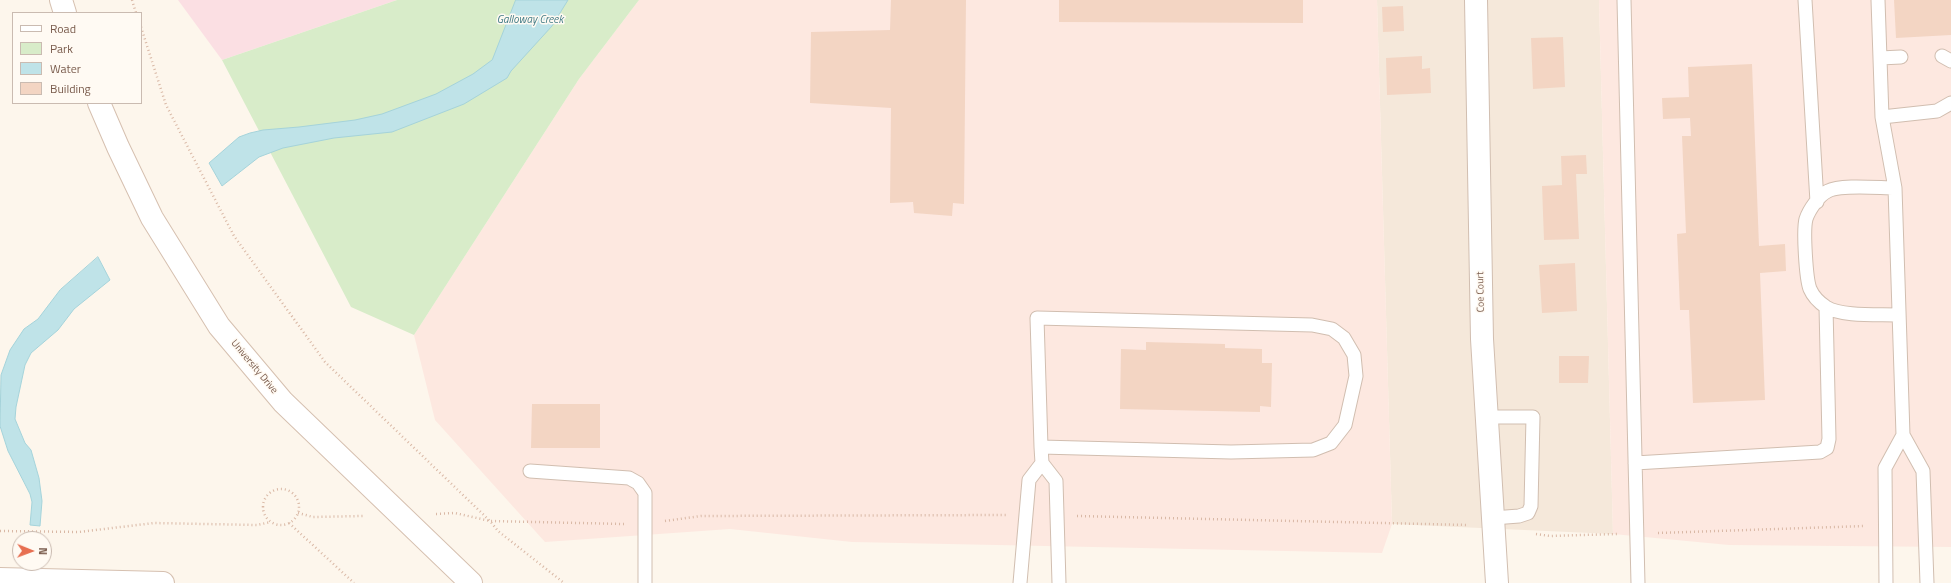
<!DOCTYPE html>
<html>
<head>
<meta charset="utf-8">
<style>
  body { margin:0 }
  #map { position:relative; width:1951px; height:583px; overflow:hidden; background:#fdf6ec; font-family:"Titillium Web",sans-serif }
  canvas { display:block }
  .legend { position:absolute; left:12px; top:12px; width:130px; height:92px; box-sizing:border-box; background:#fffaf3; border:1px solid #cabbb1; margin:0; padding:5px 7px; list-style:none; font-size:12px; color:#7a5c4d }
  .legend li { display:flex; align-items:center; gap:8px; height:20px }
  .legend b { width:20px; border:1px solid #cabbb1 }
  .north { position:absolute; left:12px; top:531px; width:40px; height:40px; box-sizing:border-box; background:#fffaf3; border:1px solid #cabbb1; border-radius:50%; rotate:91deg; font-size:11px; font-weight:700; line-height:16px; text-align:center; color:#7a5c4d }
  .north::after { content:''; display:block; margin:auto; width:14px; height:18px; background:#e76f51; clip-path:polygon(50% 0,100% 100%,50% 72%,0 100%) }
</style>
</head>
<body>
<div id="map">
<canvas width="1951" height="583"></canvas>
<ul class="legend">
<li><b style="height:5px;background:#fff"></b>Road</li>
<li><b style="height:11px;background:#d8ecc9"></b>Park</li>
<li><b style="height:11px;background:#bfe3e8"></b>Water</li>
<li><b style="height:11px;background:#f3d5c3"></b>Building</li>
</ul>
<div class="north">N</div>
</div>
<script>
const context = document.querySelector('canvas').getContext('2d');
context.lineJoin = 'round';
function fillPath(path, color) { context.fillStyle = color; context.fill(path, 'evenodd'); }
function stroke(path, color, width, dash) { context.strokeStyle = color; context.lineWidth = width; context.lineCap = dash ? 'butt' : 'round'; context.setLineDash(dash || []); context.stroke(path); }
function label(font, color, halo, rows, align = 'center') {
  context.font = font + ' "Titillium Web",sans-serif'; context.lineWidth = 3; context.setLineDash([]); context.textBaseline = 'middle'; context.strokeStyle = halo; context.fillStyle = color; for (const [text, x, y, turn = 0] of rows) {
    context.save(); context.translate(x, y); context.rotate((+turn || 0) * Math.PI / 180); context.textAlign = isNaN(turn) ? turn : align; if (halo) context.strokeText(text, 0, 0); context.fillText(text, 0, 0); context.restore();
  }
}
fillPath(new Path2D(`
  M1377 0H1599L1613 534 1392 524Z`), '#f5e8da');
fillPath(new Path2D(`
  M639 0H1377L1392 524 1382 553 852 542 730 529 545 542 435 420 414 335 579 79Z
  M1599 0H1951V547L1729 545 1613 534Z`), '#fde8e0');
fillPath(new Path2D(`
  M178 0H397L222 60Z`), '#fbdfe3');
fillPath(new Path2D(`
  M397 0H639L579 79 414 335 351 307 222 60Z`), '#d8ecc9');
const water = new Path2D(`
  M516 0H568L552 26 511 71 507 78 464 104 392 132 334 138 283 148 259 157 222 186 209 163 239 137 250 133 263 130 299 127 355 120 382 114 436 94 473 74 492 60Z
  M98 257 110 280 74 309 58 330 31 353 25 365 16 407 15 419 25 443 31 450 39 478 42 501 40 526 30 525 32 502 30 494 8 451 0 426 1 375 10 350 24 329 38 319 60 290Z`);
fillPath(water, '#bfe3e8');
stroke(water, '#a5d3da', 1);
fillPath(new Path2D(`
  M891 0H966L964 204 953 203 952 216 914 213 913 202 890 203 891 108 810 103 811 32 890 30Z
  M1059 0H1303V23L1059 22Z
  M1894 0H1951V35L1896 38Z
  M1403 6 1404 31 1383 32 1382 7Z
  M1563 37 1565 87 1533 89 1531 38Z
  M1422 56V69L1430 68 1431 93 1387 95 1386 58Z
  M1752 64 1759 246 1785 244 1786 271 1760 273 1765 400 1693 403 1689 310H1680L1677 234 1686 233 1682 136H1691L1690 118 1663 119 1662 98 1689 97 1688 67Z
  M1586 155 1587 174H1576L1579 239 1544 240 1542 186 1562 185 1561 156Z
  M1575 263 1577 311 1542 313 1539 265Z
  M1146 342 1225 344V348L1262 349V363H1272L1271 407 1260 406V412L1120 409 1121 349 1146 350Z
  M1559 356H1589L1588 383H1559Z
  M532 404H600V448H531Z`), '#f3d5c3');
const service = new Path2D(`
  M1624 0 1638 583
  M1805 0 1817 202
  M1878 0 1882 117 1895 188 1903 435 1923 471 1927 583
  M1942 56 1951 61
  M1880 58 1901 57
  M1882 117 1937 111 1951 103
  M1895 188C1879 188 1841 184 1828 191 1819 195 1809 210 1806 219 1803 230 1806 279 1810 289 1813 296 1820 303 1826 307 1842 317 1880 314 1899 315
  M1487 417H1533L1531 506 1528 513 1519 516 1493 518
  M1041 447 1231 452 1313 450 1331 443 1345 425 1356 376 1354 355 1344 338 1332 329 1312 325 1037 318 1041 447 1042 463 1056 481 1059 583
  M1635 463 1820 452 1827 448 1829 439 1826 307
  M530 471 629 478 638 483 645 493V583
  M1020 583 1029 480 1042 463
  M1886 583 1885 468 1903 435`);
const minor = new Path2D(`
  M1476 0 1482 339 1497 583`);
const secondary = new Path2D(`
  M61 0 65 13
  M99 103 118 147 152 218 219 326 283 402 471 583
  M0 579 163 583`);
stroke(service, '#d1beb0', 15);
stroke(minor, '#d1beb0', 24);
stroke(secondary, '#d6c0b0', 24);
stroke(new Path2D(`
  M132 0 136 13
  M141 27 166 105 234 236 325 362 490 521 498 531 564 583
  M263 507a18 18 0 1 1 36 0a18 18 0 1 1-36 0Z
  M298 513 313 517 363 516
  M436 514 455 513 490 521 624 524
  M1077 516 1468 525
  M665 521 701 516 1006 515
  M289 523 354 583
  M0 531 79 532 154 523 257 525 271 522
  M1658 533 1865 526
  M1536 534 1550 536 1617 534`), '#d9b8a5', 2.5, [1, 3]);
stroke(service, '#fff', 13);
stroke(minor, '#fff', 22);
stroke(secondary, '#fff', 22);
label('10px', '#7a5c4d', '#fffaf3', [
  ["Coe Court",1481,292,-91],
  ["University Drive",254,367,50]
]);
label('italic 11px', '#437c86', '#fffaf3', [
  ["Galloway Creek",530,20]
]);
</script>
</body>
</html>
